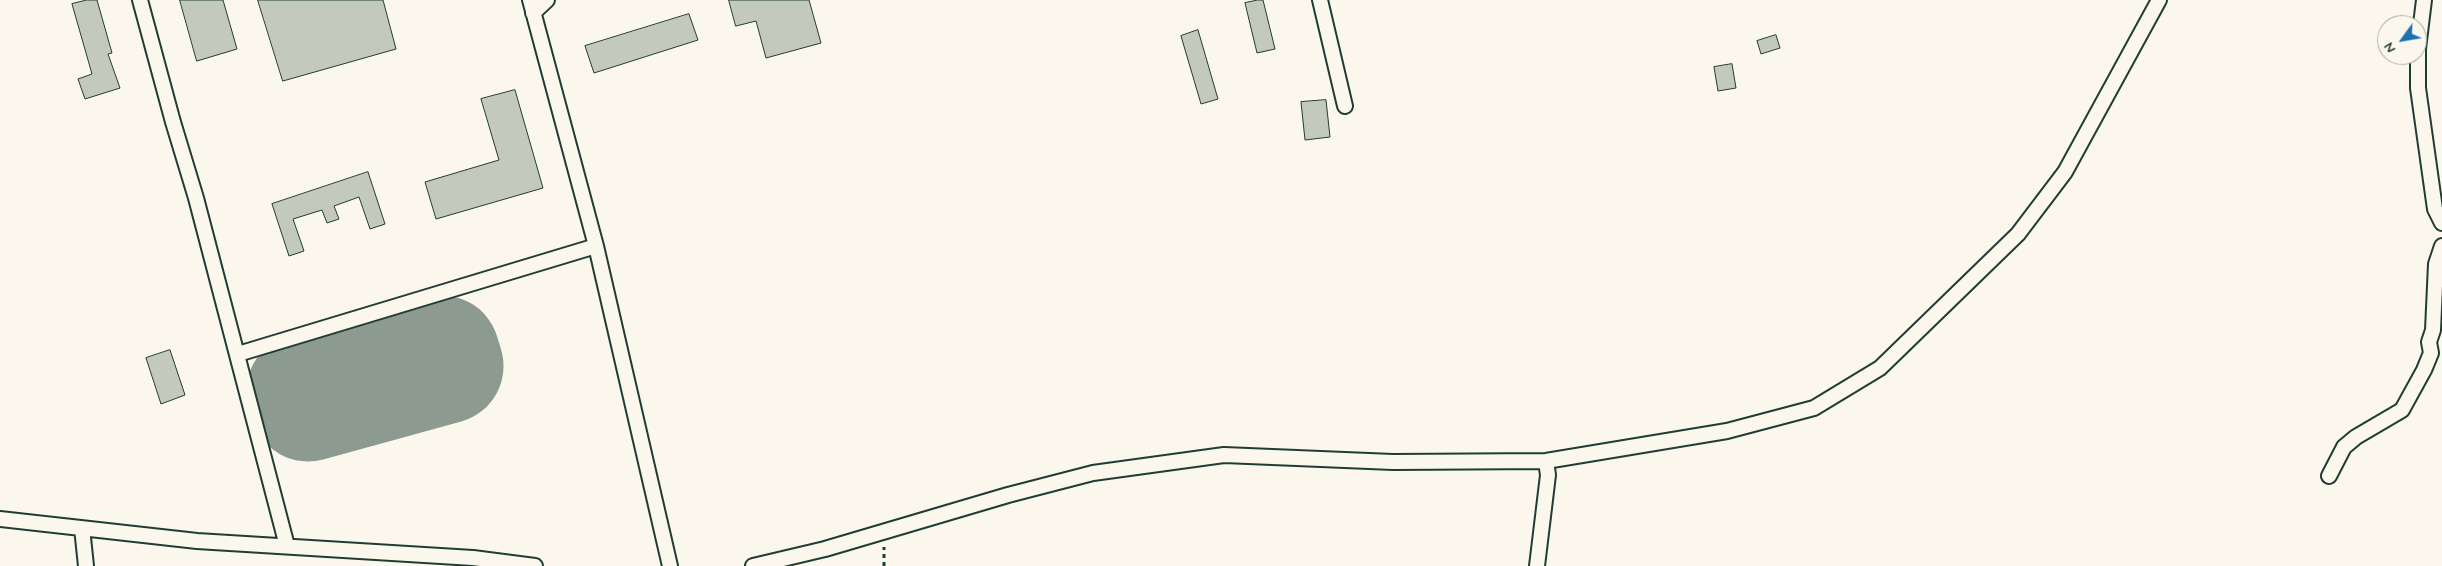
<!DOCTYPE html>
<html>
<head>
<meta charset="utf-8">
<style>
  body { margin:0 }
  #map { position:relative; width:2442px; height:566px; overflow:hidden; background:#fbf7ec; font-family:Mynerve,sans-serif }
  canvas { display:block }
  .north { position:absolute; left:2377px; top:15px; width:50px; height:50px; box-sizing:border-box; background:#fbf7ec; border:1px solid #a3ada2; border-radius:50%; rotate:238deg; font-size:14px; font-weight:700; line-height:20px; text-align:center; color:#1f3d34 }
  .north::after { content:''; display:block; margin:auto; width:18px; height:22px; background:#1f6fb2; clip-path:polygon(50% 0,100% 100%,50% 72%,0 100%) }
</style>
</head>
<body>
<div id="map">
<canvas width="2442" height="566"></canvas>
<div class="north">N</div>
</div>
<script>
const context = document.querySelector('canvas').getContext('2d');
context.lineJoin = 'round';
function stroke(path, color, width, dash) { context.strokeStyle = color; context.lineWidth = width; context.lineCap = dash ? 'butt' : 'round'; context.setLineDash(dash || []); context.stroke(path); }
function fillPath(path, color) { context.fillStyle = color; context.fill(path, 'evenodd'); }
stroke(new Path2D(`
  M442 353 446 366 308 404 304 391Z`), '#8d9a90', 115);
const building = new Path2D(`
  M87 0H97L112 53 108 54 120 88 85 99 78 79 92 74 72 4Z
  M180 0H223L237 49 197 61Z
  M258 0H383L396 49 283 81Z
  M729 0H809L821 43 766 58 756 21 736 26Z
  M1258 0H1263L1275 49 1257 53 1245 3Z
  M689 14 698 40 594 73 585 46Z
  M1198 30 1218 99 1201 104 1181 36Z
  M1776 35 1780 48 1761 54 1757 41Z
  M1732 64 1736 88 1718 91 1714 67Z
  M515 90 543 188 436 219 425 182 499 160 481 99Z
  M1326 100 1330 137 1305 140 1301 102Z
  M368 172 385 224 370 229 359 197 334 206 339 219 327 223 322 210 293 219 304 251 289 256 272 204Z
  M170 350 185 395 161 404 146 358Z`);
fillPath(building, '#c4c9be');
stroke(building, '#1f3d34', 1);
const minor = new Path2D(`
  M140 0 173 122 196 198 287 546
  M1320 0 1345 106
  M2424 0 2418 49V88L2435 209 2442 223
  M533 13 547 0
  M596 246 670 566
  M238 354 596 246 530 0
  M2329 476 2344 447 2356 437 2402 410 2424 370 2431 353 2429 342 2433 330 2436 264 2442 246
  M0 519 197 541 473 558 535 566
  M82 528 86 566
  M753 566 825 549 1008 495 1093 473 1224 455 1393 462 1546 461 1727 431 1814 408 1880 368 2018 234 2065 172 2159 0
  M1537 566 1548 475 1546 461`);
stroke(minor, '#1f3d34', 18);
stroke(new Path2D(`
  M884 566V547`), '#1f3d34', 3, [4, 4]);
stroke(minor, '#fbf7ec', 14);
</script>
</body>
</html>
